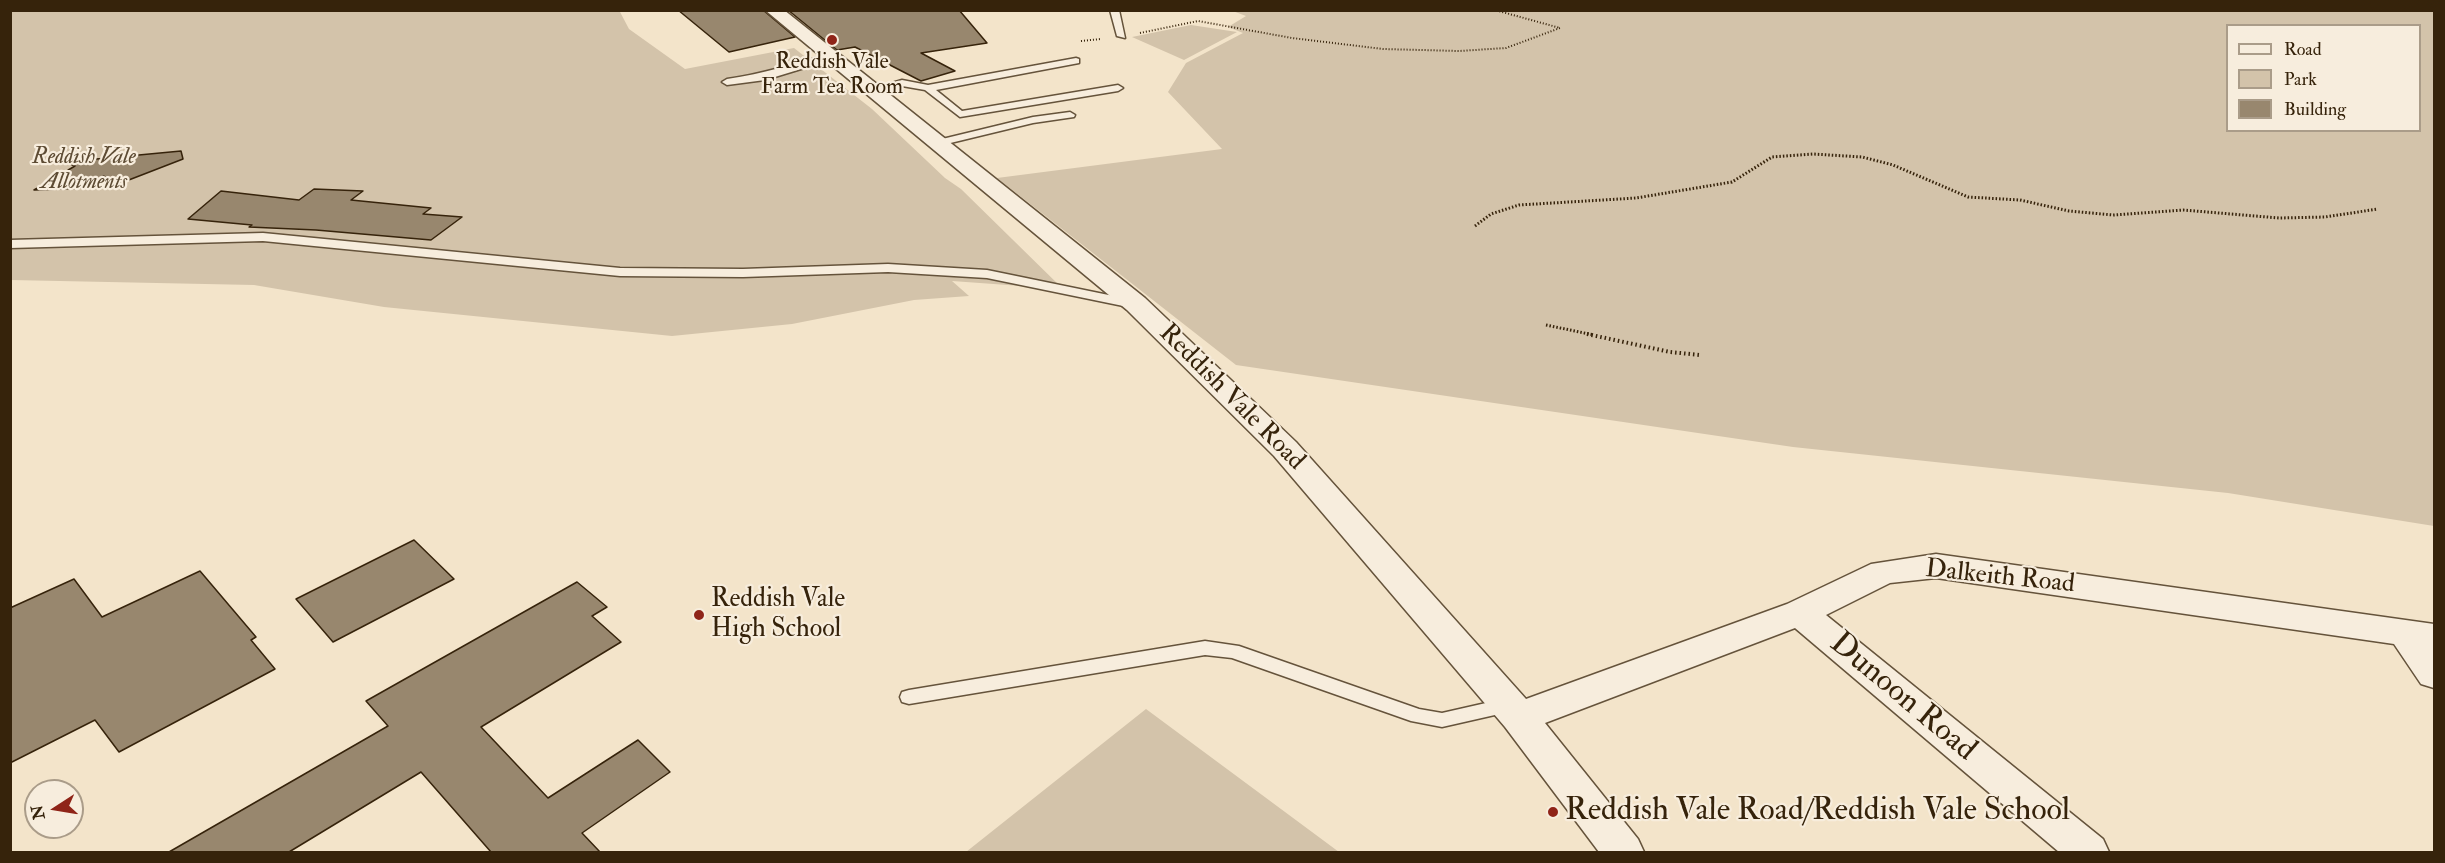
<!DOCTYPE html>
<html>
<head>
<meta charset="utf-8">
<style>
  body { margin:0 }
  #map { position:relative; width:2445px; height:863px; overflow:hidden; background:#f3e4ca; font-family:"IM FELL Double Pica",serif }
  canvas { display:block }
  .frame { position:absolute; inset:0; border:12px solid #36230b; pointer-events:none }
  .legend { position:absolute; left:2226px; top:24px; width:195px; height:108px; box-sizing:border-box; background:#f7eddd; border:2px solid #aa9c89; margin:0; padding:8px 10px; list-style:none; font-size:18px; color:#36230b }
  .legend li { display:flex; align-items:center; gap:12px; height:30px }
  .legend b { width:30px; border:2px solid #aa9c89 }
  .north { position:absolute; left:24px; top:779px; width:60px; height:60px; box-sizing:border-box; background:#f7eddd; border:2px solid #aa9c89; border-radius:50%; rotate:258deg; font-size:16px; font-weight:700; line-height:24px; text-align:center; color:#36230b }
  .north::after { content:''; display:block; margin:auto; width:21px; height:27px; background:#8f2418; clip-path:polygon(50% 0,100% 100%,50% 72%,0 100%) }
</style>
</head>
<body>
<div id="map">
<canvas width="2445" height="863"></canvas>
<div class="frame"></div>
<ul class="legend">
<li><b style="height:8px;background:#f7eddd"></b>Road</li>
<li><b style="height:16px;background:#d3c3aa"></b>Park</li>
<li><b style="height:16px;background:#98876e"></b>Building</li>
</ul>
<div class="north">N</div>
</div>
<script>
const context = document.querySelector('canvas').getContext('2d');
context.lineJoin = 'round';
function fillPath(path, color) { context.fillStyle = color; context.fill(path, 'evenodd'); }
function stroke(path, color, width, dash) { context.strokeStyle = color; context.lineWidth = width; context.lineCap = dash ? 'butt' : 'round'; context.setLineDash(dash || []); context.stroke(path); }
function label(font, color, halo, rows, align = 'center') {
  context.font = font + ' "IM FELL Double Pica",serif'; context.lineWidth = 4.5; context.setLineDash([]); context.textBaseline = 'middle'; context.strokeStyle = halo; context.fillStyle = color; for (const [text, x, y, turn = 0] of rows) {
    context.save(); context.translate(x, y); context.rotate((+turn || 0) * Math.PI / 180); context.textAlign = isNaN(turn) ? turn : align; if (halo) context.strokeText(text, 0, 0); context.fillText(text, 0, 0); context.restore();
  }
}
fillPath(new Path2D(`
  M619 10 629 29 685 69 794 48 872 109 945 178 961 189 1063 289 952 281 969 296 914 300 792 324 672 336 384 307 254 285 11 280V11Z
  M1230 10 2434 11V526L2228 493 1793 447 1236 365 997 178 1222 149 1168 92 1186 63 1243 33 1228 27 1246 16ZM2228 26H2420V130H2228Z
  M1191 25 1237 32 1184 60 1132 37Z
  M1146 709 1339 852H966Z`), '#d3c3aa');
const building = new Path2D(`
  M678 10H763L795 37 729 52Z
  M788 10H959L987 43 921 53 955 71 921 81 855 47 837 50Z
  M181 151 183 159 121 183 103 176 88 188 34 190 75 166 65 162Z
  M314 189 363 191 351 200 431 208 423 214 462 217 431 240 316 230 249 227 252 225 188 219 221 191 299 200Z
  M414 540 454 579 333 642 296 599Z
  M200 571 256 637 251 640 275 669 119 752 95 720 10 763V608L74 579 102 617Z
  M577 582 607 607 592 616 621 642 481 727 548 798 638 740 670 772 582 833 600 852H491L421 772 289 852H169L388 726 366 701Z`);
fillPath(building, '#98876e');
stroke(building, '#36230b', 1.5);
const lane = new Path2D(`
  M1110 10H1119L1125 38 1117 36Z
  M831 54 834 55V59L765 80 727 85 722 82 727 79C764 74 795 63 831 54Z
  M1076 58 1079 59V63L936 90 962 111 1118 85 1123 88 1118 91 960 117 925 90 902 86 873 93 868 90 902 80 928 85Z
  M1070 112 1075 115 1074 117 1033 123 938 146 933 143 934 141 1033 117Z
  M263 233 620 268 743 269 888 264 987 270 1133 300 1140 304 1133 308 987 278 888 272 743 277 620 276 263 241 10 248V240Z
  M1205 641 1239 646 1419 709 1442 713 1508 698 1515 700 1518 705 1515 710 1508 712 1442 727 1411 721 1232 658 1205 655 909 704 902 702 900 697 902 692 909 690Z`);
const street = new Path2D(`
  M765 10H784L1145 298 1296 442 1526 699 1787 604 1871 564 1936 554 2434 624V688L2421 684 2394 644 1936 578 1890 583 1826 615 2103 839 2109 852H2059L1795 628 1545 723 1638 839 1644 852H1599L1505 727 1274 456 1127 310Z`);
stroke(lane, '#65533b', 3);
stroke(street, '#65533b', 3);
stroke(new Path2D(`
  M1140 33 1198 21 1292 38 1383 49 1459 51 1506 48 1560 28 1495 10
  M1081 41 1101 39`), '#36230b', 2, [1, 2]);
stroke(new Path2D(`
  M1475 226 1491 214 1519 205 1636 198 1732 182 1772 157 1813 154 1862 157 1893 165 1968 197 2020 200 2069 211 2113 215 2183 210 2279 218 2325 217 2378 209
  M1546 325 1594 335`), '#36230b', 3, [1.5, 2]);
stroke(new Path2D(`
  M1587 334 1670 352 1700 355`), '#36230b', 4, [1.5, 3]);
fillPath(lane, '#f7eddd');
fillPath(street, '#f7eddd');
for (const [x, y, r, color] of [
  [832,40,6,"#8f2418"],
  [699,615,6,"#8f2418"],
  [1553,812,6,"#8f2418"]
]) { const dot = new Path2D(); dot.arc(x, y, r, 0, 2 * Math.PI); context.fillStyle = color; context.fill(dot); stroke(dot, '#f7eddd', 2); }
label('22px', '#36230b', '#f7eddd', [
  ["Reddish Vale",832,63],
  ["Farm Tea Room",832,88]
]);
label('italic 22px', '#5d4b33', '#f7eddd', [
  ["Reddish Vale",84,158],
  ["Allotments",84,183]
]);
label('26px', '#36230b', '#f7eddd', [
  ["Reddish Vale Road",1231,398,45],
  ["Dalkeith Road",2000,578,6]
]);
label('26px', '#36230b', '#f7eddd', [
  ["Reddish Vale",711,600],
  ["High School",711,630]
], 'left');
label('32px', '#36230b', '#f7eddd', [
  ["Dunoon Road",1902,698,40]
]);
label('32px', '#36230b', '#f7eddd', [
  ["Reddish Vale Road/Reddish Vale School",1565,812]
], 'left');
</script>
</body>
</html>
